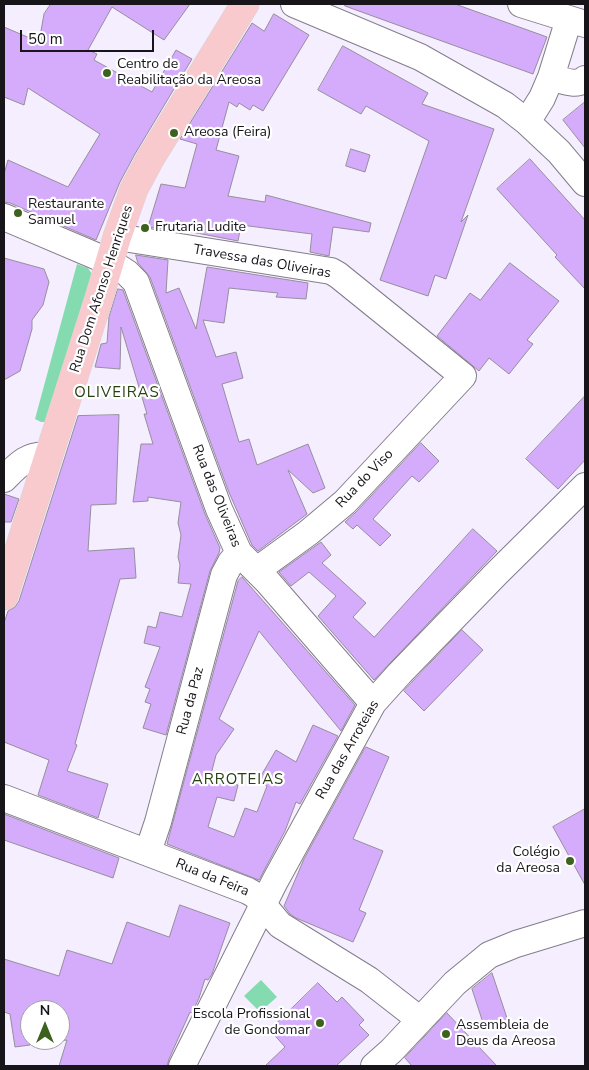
<!DOCTYPE html>
<html>
<head>
<meta charset="utf-8">
<style>
  body { margin:0 }
  #map { position:relative; width:589px; height:1070px; overflow:hidden; background:#f5eefe; font-family:"Nunito Sans",sans-serif }
  canvas { display:block }
  .frame { position:absolute; inset:0; border:5px solid #18151a; pointer-events:none }
  .north { position:absolute; left:20px; top:1000px; width:50px; height:50px; box-sizing:border-box; background:#fff; border:1px solid #a3a1a3; border-radius:50%; rotate:0deg; font-size:14px; font-weight:700; line-height:20px; text-align:center; color:#18151a }
  .north::after { content:''; display:block; margin:auto; width:18px; height:22px; background:#3c631d; clip-path:polygon(50% 0,100% 100%,50% 72%,0 100%) }
  .scale { position:absolute; left:20px; top:30px; width:134px; height:22px; box-sizing:border-box; border:2px solid #18151a; border-top:0; padding-left:6px; font-size:15px; line-height:18px; white-space:nowrap; color:#18151a; -webkit-text-stroke:4px #fff; paint-order:stroke }
</style>
</head>
<body>
<div id="map">
<canvas width="589" height="1070"></canvas>
<div class="frame"></div>
<div class="north">N</div>
<div class="scale">50 m</div>
</div>
<script>
const context = document.querySelector('canvas').getContext('2d');
context.lineJoin = 'round';
function fillPath(path, color) { context.fillStyle = color; context.fill(path, 'evenodd'); }
function stroke(path, color, width, dash) { context.strokeStyle = color; context.lineWidth = width; context.lineCap = dash ? 'butt' : 'round'; context.setLineDash(dash || []); context.stroke(path); }
function label(font, color, halo, rows, align = 'center') {
  context.font = font + ' "Nunito Sans",sans-serif'; context.lineWidth = 4.5; context.setLineDash([]); context.textBaseline = 'middle'; context.strokeStyle = halo; context.fillStyle = color; for (const [text, x, y, turn = 0] of rows) {
    context.save(); context.translate(x, y); context.rotate((+turn || 0) * Math.PI / 180); context.textAlign = isNaN(turn) ? turn : align; if (halo) context.strokeText(text, 0, 0); context.fillText(text, 0, 0); context.restore();
  }
}
fillPath(new Path2D(`
  M77 264 88 268 92 274 47 422H41L35 419Z
  M261 980 277 997 260 1012 244 996Z`), '#84dbb0');
const building = new Path2D(`
  M51 4H190L164 40 112 7 88 50 97 54 94 60 152 92 176 50 192 59 135 154 120 182 96 240 10 203 4 202V174L8 160 68 187 100 134 28 88 24 105 4 97V27L39 42 44 14Z
  M345 4H455L547 37 533 74 345 6Z
  M274 14 309 35 263 111 253 105 250 110 239 103 237 107 229 102 216 150 239 156 228 196 265 202 266 195 371 223 369 232 333 227 329 256 310 252 312 234 241 225 238 241 171 228V230L148 227 161 184 185 188 197 144 180 139 252 23 264 31Z
  M343 46 428 93 422 104 494 129 461 222 468 215 446 279 435 275 428 296 380 280 429 141 366 106 361 114 318 90Z
  M585 102V148L563 120Z
  M351 149 370 155 365 172 346 166Z
  M530 159 585 220V289L555 257 557 255 497 189Z
  M136 255 168 260 166 293 179 288 196 329 207 267 308 283 306 299 276 297 278 293 229 288 224 323 203 320 216 357 236 352 243 378 222 384 239 442 249 439 257 465 308 444 325 488 313 493 288 470 307 514 258 551 252 545 228 490 150 277 138 263Z
  M4 258 44 269 49 282 43 305 32 320V329L20 371 4 380Z
  M510 263 559 301 527 340 533 344 509 374 489 358 479 371 437 336 470 293 480 300Z
  M118 289 123 290 205 514 220 548 219 553 210 571 166 735 143 728 151 704 145 702 150 689 145 687 160 647 144 643 148 626 156 628 160 612 182 617 191 584 178 583 180 565 178 557 181 535 178 523 181 502 148 497V501L133 502 141 444H153L144 414H147L121 327 120 369 95 367 101 344 107 343 109 317Z
  M585 396V460L558 489 526 459Z
  M119 415 116 504 91 505 88 551 134 548 136 578 120 579 75 744 77 745 67 771 108 784 98 818 38 795 49 760 4 742V623L8 611 15 607 19 601 78 416Z
  M421 443 439 461 419 482 412 476 373 519 391 535 380 546 357 525 353 529 345 522 356 512Z
  M4 494 19 499 11 522H4Z
  M473 529 497 551 374 680 318 616 336 596 309 572 291 586 279 572 321 542 331 555 322 563 366 603 353 617 374 637Z
  M242 577 355 705 341 731 259 631 219 719 234 729 216 755 210 778 238 785 234 801 217 797 208 827 234 837 245 808 257 812 267 786 258 781 276 750 296 762 313 725 338 736 300 804 296 802 285 831 259 880 167 844 238 581Z
  M462 630 483 650 424 711 404 691Z
  M366 747 389 757 353 839 383 851 359 910 366 913 353 942 296 918 290 914 284 906 304 859Z
  M585 809V885L553 827Z
  M4 814 119 858 113 878 4 840Z
  M180 905 230 923 212 974 208 980 205 979 199 998 192 1013 190 1012 169 1059 167 1066H59L67 1040 60 1041V1010H30V1045L15 1047 10 1014 4 1012V959L59 976 67 950 112 964 127 922 169 937Z
  M492 973 508 1021 485 1029 472 989Z
  M318 983 337 1002 342 997 364 1020 359 1025 369 1035 336 1066H265L285 1047 270 1030Z
  M447 1013 477 1045 497 1066H412L405 1058Z`);
fillPath(building, '#d5abfb');
stroke(building, '#958e9c', 1);
const minor = new Path2D(`
  M294 4 420 57 505 105 527 122 559 152 585 183
  M521 4 569 19
  M551 77C562 80 576 87 585 79
  M527 122 542 98 551 77 569 19 585 24
  M4 217 110 262 127 273 136 282 219 509 239 553 267 581 373 703
  M117 237 331 271 338 275 463 376 345 502 308 533 257 570
  M4 479C17 466 28 453 48 456
  M4 798 248 891 255 895 280 925 369 980 419 1019
  M148 852 158 822 224 575 231 562 239 553
  M182 1066 275 881 373 703 400 673 496 574 585 486
  M374 1066 391 1051 455 983 489 955 516 944 585 923`);
const major = new Path2D(`
  M4 596 99 298 117 237 134 189 150 159 245 4`);
stroke(minor, '#847d8b', 28);
stroke(major, '#d5d5d6', 29);
stroke(minor, '#fff', 26);
stroke(major, '#f9cacd', 28);
for (const [x, y, r, color] of [
  [107,73,5,"#3c631d"],
  [174,133,5,"#3c631d"],
  [18,213,5,"#3c631d"],
  [145,228,5,"#3c631d"],
  [570,861,5,"#3c631d"],
  [320,1023,5,"#3c631d"],
  [446,1034,5,"#3c631d"]
]) { const dot = new Path2D(); dot.arc(x, y, r, 0, 2 * Math.PI); context.fillStyle = color; context.fill(dot); stroke(dot, '#fff', 2); }
label('14px', '#18151a', '#fff', [
  ["Centro de",117,65],
  ["Reabilitação da Areosa",117,81],
  ["Areosa (Feira)",184,133],
  ["Restaurante",28,205],
  ["Samuel",28,221],
  ["Frutaria Ludite",155,228],
  ["Colégio",560,853,"right"],
  ["da Areosa",560,869,"right"],
  ["Escola Profissional",310,1015,"right"],
  ["de Gondomar",310,1031,"right"],
  ["Assembleia de",456,1026],
  ["Deus da Areosa",456,1042]
], 'left');
label('14px', '#18151a', '#fff', [
  ["Travessa das Oliveiras",262,262,10],
  ["Rua Dom Afonso Henriques",102,289,-72],
  ["Rua do Viso",365,479,-46],
  ["Rua das Oliveiras",216,496,68],
  ["Rua da Paz",191,701,-75],
  ["Rua das Arroteias",348,750,-60],
  ["Rua da Feira",212,878,22]
]);
context.letterSpacing = '1px';
label('15px', '#253f0f', '#fff', [
  ["OLIVEIRAS",117,393],
  ["ARROTEIAS",238,780]
]);
context.letterSpacing = '0px';
</script>
</body>
</html>
